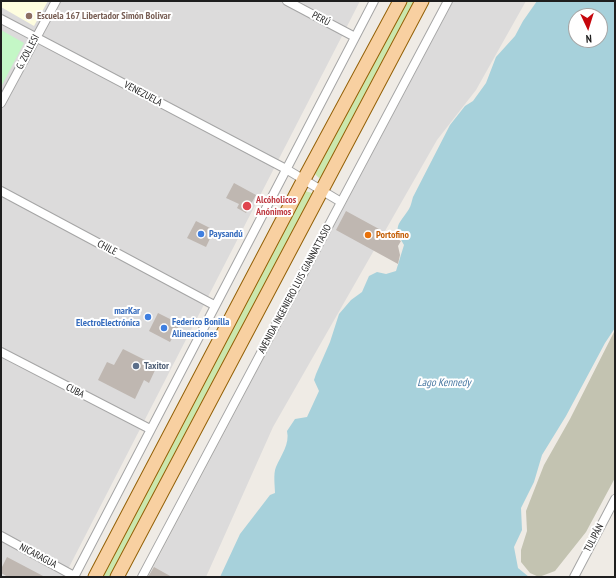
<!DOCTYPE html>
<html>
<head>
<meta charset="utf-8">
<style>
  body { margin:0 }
  #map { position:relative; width:616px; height:578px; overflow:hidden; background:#efebe5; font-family:"PT Sans Narrow",sans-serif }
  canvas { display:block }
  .frame { position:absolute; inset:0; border:2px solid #1e1e1e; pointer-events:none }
  .north { position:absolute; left:568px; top:8px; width:40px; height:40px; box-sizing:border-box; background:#fff; border:1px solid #a5a5a5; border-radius:50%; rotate:176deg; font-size:11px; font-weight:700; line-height:16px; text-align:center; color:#1e1e1e }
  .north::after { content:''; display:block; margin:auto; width:14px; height:18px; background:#c6070d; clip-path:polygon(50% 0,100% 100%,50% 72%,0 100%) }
</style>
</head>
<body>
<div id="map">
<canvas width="616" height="578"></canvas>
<div class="frame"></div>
<div class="north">N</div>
</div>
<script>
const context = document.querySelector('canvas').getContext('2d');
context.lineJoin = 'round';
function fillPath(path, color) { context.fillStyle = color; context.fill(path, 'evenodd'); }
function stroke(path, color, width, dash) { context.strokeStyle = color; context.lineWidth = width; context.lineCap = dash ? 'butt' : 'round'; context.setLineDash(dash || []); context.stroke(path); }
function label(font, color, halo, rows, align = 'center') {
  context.font = font + ' "PT Sans Narrow",sans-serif'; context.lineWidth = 4; context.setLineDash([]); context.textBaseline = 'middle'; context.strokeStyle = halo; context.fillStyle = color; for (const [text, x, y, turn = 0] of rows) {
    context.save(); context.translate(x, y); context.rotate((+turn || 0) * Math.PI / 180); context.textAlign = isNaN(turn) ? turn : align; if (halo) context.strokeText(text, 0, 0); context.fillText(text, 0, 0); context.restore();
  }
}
fillPath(new Path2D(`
  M1 1H360L64 577H1Z
  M453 1H526L476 90 437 140 273 427 206 577H148Z`), '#dcdbdb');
fillPath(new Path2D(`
  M1 1H48L34 26 1 7Z`), '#fefddf');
fillPath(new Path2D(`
  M615 330V478L586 532 555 571 539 577 530 573 521 562V550L527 531 526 511 544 465 570 419Z`), '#c3c3b1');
fillPath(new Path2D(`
  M406 1H415L322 178H319L315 174Z
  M305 191 312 193V197L111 577H100Z`), '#cbe7ad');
fillPath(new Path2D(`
  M1 30 24 43 1 87Z`), '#c4f7c6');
fillPath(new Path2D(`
  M537 1H615V328L605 343 566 416 542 455 534 482 521 508 522 530 514 547 518 568 529 577H220L240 534 270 495 275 493C275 486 273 474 276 467 281 455 290 444 287 431L295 419 307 417 319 391 314 380 316 374 330 342 339 314 351 300 362 292 369 276 377 272 386 274 396 271 404 245C392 225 399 225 409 209 411 206 412 200 413 197L450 125 465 106 473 101 486 83 496 57 515 36 523 21ZM576 16H600V40H576Z`), '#a7d1db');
fillPath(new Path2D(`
  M234 183 256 195 246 213 237 208 239 204 226 198Z
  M346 211 401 241 398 246 400 255 398 264 336 230Z
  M196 221 214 230 206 247 187 238Z
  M158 313 180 324 170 342 149 331Z
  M123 349 157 366 149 383 144 380 135 399 98 380 107 362 114 365Z
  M7 557 45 577H8L1 573V569Z
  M154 567 172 577H148Z`), '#bfb7b1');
const minor = new Path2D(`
  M287 1 355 37
  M1 19 286 169 341 202
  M1 103 56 1
  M1 191 214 305
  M1 352 150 429
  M1 536 74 576
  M74 577 374 1
  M142 577 448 1
  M574 577 615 499`);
const primary = new Path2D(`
  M95 577 303 181 400 1
  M117 577 422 1`);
stroke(minor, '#a5a5a5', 10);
stroke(primary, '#936006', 15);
stroke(minor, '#fff', 8);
stroke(primary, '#f8d0a1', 13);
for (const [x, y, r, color] of [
  [29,16,4,"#8d6e63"],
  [247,206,5,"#e0444e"],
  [201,234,4,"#3f7fe0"],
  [368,235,4,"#e8710a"],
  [148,317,4,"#3f7fe0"],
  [164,328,4,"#3f7fe0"],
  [136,366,4,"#5c6f8a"]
]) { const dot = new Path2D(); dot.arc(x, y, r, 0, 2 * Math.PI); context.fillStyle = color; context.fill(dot); stroke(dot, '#fff', 1.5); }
label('bold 10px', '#785e54', '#fff', [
  ["Escuela 167 Libertador Simón Bolivar",37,16]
], 'left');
label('10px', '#1e1e1e', '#fff', [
  ["PERÚ",321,19,28],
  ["G. ZOLLESI",28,52,-62],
  ["VENEZUELA",143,94,28],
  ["CHILE",107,248,28],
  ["AVENIDA INGENIERO LUIS GIANNATTASIO",295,289,-62],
  ["CUBA",75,391,27],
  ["TULIPÁN",594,538,-62],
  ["NICARAGUA",38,556,28]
]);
label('bold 10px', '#be3a42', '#fff', [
  ["Alcóholicos",256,200],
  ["Anónimos",256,212]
], 'left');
label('bold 10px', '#366cbe', '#fff', [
  ["Paysandú",209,234],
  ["marKar",140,311,"right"],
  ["ElectroElectrónica",140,323,"right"],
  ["Federico Bonilla",172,322],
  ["Alineaciones",172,334]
], 'left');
label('bold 10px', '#c56008', '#fff', [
  ["Portofino",376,235]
], 'left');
label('bold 10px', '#4e5e75', '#fff', [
  ["Taxitor",144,366]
], 'left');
label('italic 11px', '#4b7aa3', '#fff', [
  ["Lago Kennedy",444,383]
]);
</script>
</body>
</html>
